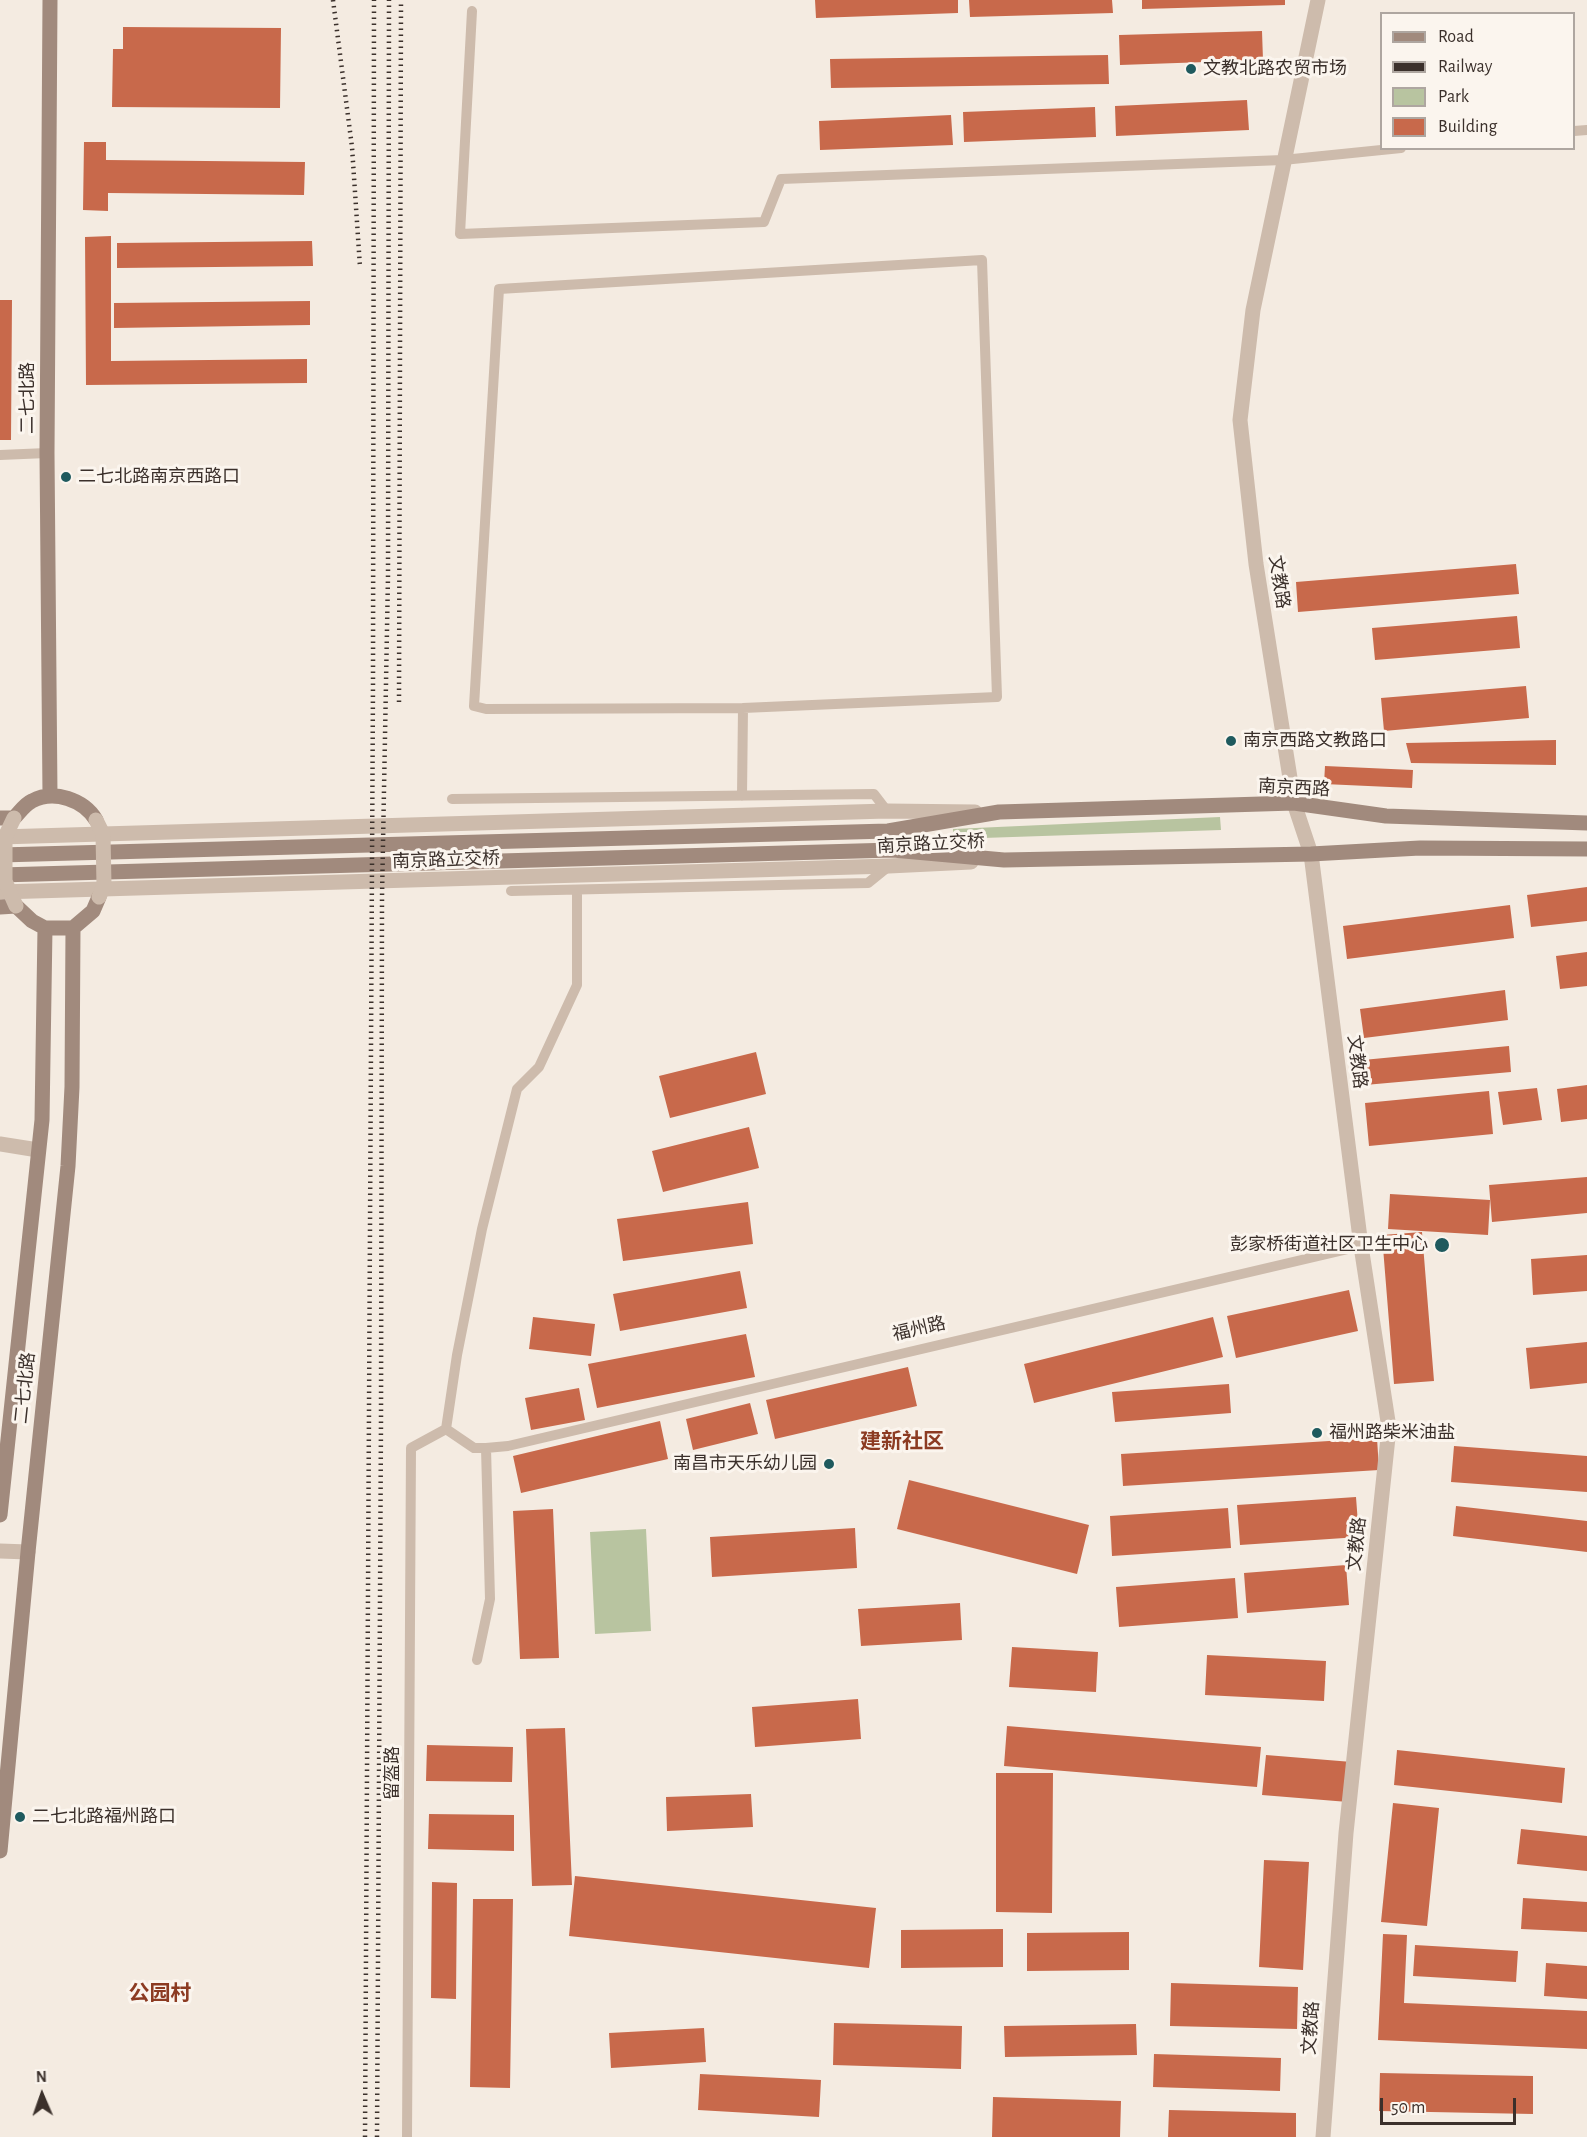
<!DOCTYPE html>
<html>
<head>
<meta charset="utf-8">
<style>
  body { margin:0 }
  #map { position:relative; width:1587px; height:2137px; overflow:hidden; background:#f4ebe1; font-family:"Alegreya Sans",sans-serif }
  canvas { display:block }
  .legend { position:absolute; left:1380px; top:12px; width:195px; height:138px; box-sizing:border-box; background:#fbf5ee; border:2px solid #aea6a0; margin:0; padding:8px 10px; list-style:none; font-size:18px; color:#3b302b }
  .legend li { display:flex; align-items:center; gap:12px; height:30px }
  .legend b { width:30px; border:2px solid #aea6a0 }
  .north { position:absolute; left:12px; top:2065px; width:60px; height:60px; -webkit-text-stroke:4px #fbf5ee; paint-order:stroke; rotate:358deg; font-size:16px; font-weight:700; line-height:24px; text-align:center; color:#3b302b }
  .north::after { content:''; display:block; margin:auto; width:21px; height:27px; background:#3b302b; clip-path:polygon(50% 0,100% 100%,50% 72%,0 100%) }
  .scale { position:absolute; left:1380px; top:2098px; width:136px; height:27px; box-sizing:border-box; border:3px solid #3b302b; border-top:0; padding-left:8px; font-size:18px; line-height:21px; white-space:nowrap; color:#3b302b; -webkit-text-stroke:4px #fbf5ee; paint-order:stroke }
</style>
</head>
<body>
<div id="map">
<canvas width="1587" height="2137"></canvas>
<ul class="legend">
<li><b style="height:8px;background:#a18a7d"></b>Road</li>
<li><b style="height:8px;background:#3b302b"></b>Railway</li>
<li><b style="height:16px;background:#b8c4a0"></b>Park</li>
<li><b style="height:16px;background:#c8694b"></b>Building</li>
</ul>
<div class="north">N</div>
<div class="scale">50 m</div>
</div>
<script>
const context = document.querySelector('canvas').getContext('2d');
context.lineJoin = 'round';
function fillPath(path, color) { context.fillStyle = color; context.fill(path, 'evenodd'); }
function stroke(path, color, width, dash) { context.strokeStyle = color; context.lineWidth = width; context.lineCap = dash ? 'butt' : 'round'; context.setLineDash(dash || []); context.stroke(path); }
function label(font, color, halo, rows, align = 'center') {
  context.font = font + ' "Alegreya Sans","Noto Sans SC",sans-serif'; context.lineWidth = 6; context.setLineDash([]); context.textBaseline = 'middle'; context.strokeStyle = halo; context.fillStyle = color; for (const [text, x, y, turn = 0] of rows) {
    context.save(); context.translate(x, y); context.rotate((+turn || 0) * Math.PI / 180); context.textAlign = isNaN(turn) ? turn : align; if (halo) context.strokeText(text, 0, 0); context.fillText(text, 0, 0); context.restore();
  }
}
fillPath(new Path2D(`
  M1220 817 1221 830 953 839V829Z
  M646 1529 651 1631 595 1634 590 1532Z`), '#b8c4a0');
fillPath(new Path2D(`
  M815 0H958V13L816 18Z
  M969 0H1112L1113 13 970 17Z
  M1142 0H1285V5L1142 9Z
  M123 27 281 28 280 108 112 107 113 49H123Z
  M1262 31 1263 60 1120 65 1119 35Z
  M1108 55 1109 84 831 88 830 59Z
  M1247 100 1249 130 1116 136 1115 106Z
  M1095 107 1096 137 964 142 963 112Z
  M951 115 953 145 820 150 819 121Z
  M84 142H106V160L305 162 304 195 108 193V211L83 210Z
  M111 236V361L307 359V383L86 385 85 237Z
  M312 241 313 266 117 268V243Z
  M0 300H12L11 440H0Z
  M310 301V325L114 328V303Z
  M1516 564 1519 594 1298 612 1296 582Z
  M1517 616 1520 648 1375 660 1372 628Z
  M1526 686 1529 718 1384 731 1381 698Z
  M1556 740V765L1411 763 1406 743Z
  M1325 766 1413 770 1412 788 1324 784Z
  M1587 887V921L1531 927 1527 895Z
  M1510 905 1514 938 1347 959 1343 926Z
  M1587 952V986L1560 989 1556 956Z
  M1505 990 1508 1020 1364 1038 1360 1009Z
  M1509 1046 1511 1072 1365 1085 1363 1060Z
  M756 1052 766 1094 670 1118 659 1076Z
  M1587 1085V1119L1561 1122 1557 1089Z
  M1537 1088 1542 1120 1503 1125 1498 1092Z
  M1489 1091 1493 1134 1369 1146 1365 1103Z
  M749 1127 759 1168 663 1192 652 1151Z
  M1587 1177V1213L1492 1222 1489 1185Z
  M1390 1194 1490 1200 1488 1235 1388 1229Z
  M748 1202 753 1244 623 1261 617 1219Z
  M1422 1232 1434 1381 1394 1384 1382 1235Z
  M1587 1255V1291L1533 1295 1531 1259Z
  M740 1271 747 1308 620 1331 613 1294Z
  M1349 1290 1358 1331 1236 1358 1227 1316Z
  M533 1317 595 1324 591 1356 529 1349Z
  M1213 1317 1223 1357 1034 1403 1024 1364Z
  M746 1334 755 1377 597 1408 588 1364Z
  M1587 1342V1383L1530 1389 1526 1348Z
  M908 1367 917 1406 775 1439 766 1400Z
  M1229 1384 1231 1413 1115 1422 1112 1392Z
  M579 1388 585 1420 531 1430 525 1398Z
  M750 1403 758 1434 693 1450 686 1419Z
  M660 1421 668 1459 521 1493 513 1456Z
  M1377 1438 1379 1470 1123 1486 1121 1454Z
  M1454 1446 1587 1456V1492L1451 1482Z
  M909 1480 1089 1525 1077 1574 897 1529Z
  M1356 1497 1359 1537 1240 1545 1237 1505Z
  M1456 1506 1587 1521V1552L1453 1536Z
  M1228 1508 1231 1548 1112 1556 1110 1516Z
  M553 1509 559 1658 520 1659 513 1511Z
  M855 1528 857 1568 712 1577 710 1537Z
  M1346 1565 1349 1605 1247 1613 1244 1573Z
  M1235 1578 1238 1618 1119 1627 1116 1587Z
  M960 1603 962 1640 861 1646 858 1609Z
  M1012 1647 1098 1652 1096 1692 1009 1687Z
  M1207 1655 1326 1661 1324 1701 1205 1695Z
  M858 1699 861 1739 755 1747 752 1707Z
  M1007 1726 1261 1747 1257 1787 1004 1766Z
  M565 1728 572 1885 532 1886 526 1729Z
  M427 1745 513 1747 512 1782 426 1781Z
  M1397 1750 1565 1768 1562 1803 1394 1785Z
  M1266 1755 1352 1762 1348 1802 1262 1795Z
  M996 1773H1053L1052 1913 996 1912Z
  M751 1794 753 1827 667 1831 666 1797Z
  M1393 1803 1439 1808 1427 1926 1381 1922Z
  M429 1814 514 1815V1851L428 1849Z
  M1521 1829 1587 1836V1871L1517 1864Z
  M1264 1860 1309 1862 1303 1970 1259 1967Z
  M575 1876 876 1908 869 1968 569 1936Z
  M432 1882 457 1883 456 1999 431 1998Z
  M1523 1898 1587 1902V1932L1521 1929Z
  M473 1899H513L510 2088 470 2087Z
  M1003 1929V1967L901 1968V1930Z
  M1129 1932V1970L1027 1971V1933Z
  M1383 1934 1407 1935 1404 2003 1587 2011V2049L1378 2040Z
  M1415 1945 1518 1951 1516 1982 1413 1976Z
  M1546 1963 1587 1966V1999L1544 1996Z
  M1171 1983 1298 1987 1297 2029 1170 2026Z
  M834 2023 962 2026 961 2069 833 2065Z
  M1136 2024 1137 2055 1005 2057 1004 2026Z
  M704 2028 706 2062 611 2068 609 2033Z
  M1154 2054 1281 2058 1280 2091 1153 2087Z
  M1380 2073 1533 2076V2114L1379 2111Z
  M700 2074 821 2080 819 2117 698 2110Z
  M993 2097 1121 2101 1120 2137H992Z
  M1169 2110 1296 2113V2137H1168Z`), '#c8694b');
stroke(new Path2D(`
  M472 11 460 234 764 222 781 179 1283 160 1401 148
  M1574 131 1587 130
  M0 455 47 453
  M742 796 743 708 997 697 982 260 499 289 474 706 486 709 743 708
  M452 799 874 794 887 811
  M511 891 868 883 889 866
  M486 1448 508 1446 1361 1246
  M477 1660 490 1599 486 1448H474L446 1429 457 1355 482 1229 517 1089 539 1067 577 985V890
  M407 2137 411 1448 446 1429`), '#cdbbac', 10);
stroke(new Path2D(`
  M1318 0 1253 310 1240 420 1256 564 1294 803 1311 854 1361 1246 1389 1428 1346 1833 1323 2137
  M0 837 887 811 975 812
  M0 892 889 866 971 862
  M0 1144 38 1150
  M0 1551 28 1552`), '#cdbbac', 15);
stroke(new Path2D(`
  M50 796 47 453 50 0
  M0 818H14C19 813 25 804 32 801 54 789 84 800 96 820
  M0 855 888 831 999 812 1294 803 1386 816 1587 823
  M0 875 893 850 1004 860 1311 854 1420 848 1587 849
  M0 907 16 906 32 921 45 928H73L93 911 99 897
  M0 1515 42 1120 45 928
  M0 1851 28 1552 68 1166 72 1087 73 928`), '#a18a7d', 15);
stroke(new Path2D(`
  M333 0 352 147 360 267
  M399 702 401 0
  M365 2137 373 684 374 0
  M377 2137 381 1420 382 897 388 576 389 0`), '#3b302b', 4.5, [1.5, 4.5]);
stroke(new Path2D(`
  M14 818 5 837V881L16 906
  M96 820 103 834 104 885 99 897`), '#cdbbac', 15);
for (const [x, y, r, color] of [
  [1191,69,6,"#1f5a5e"],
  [66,477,6,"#1f5a5e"],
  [1231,741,6,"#1f5a5e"],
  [1442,1245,8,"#1f5a5e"],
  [1317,1433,6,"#1f5a5e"],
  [829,1464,6,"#1f5a5e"],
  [20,1817,6,"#1f5a5e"]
]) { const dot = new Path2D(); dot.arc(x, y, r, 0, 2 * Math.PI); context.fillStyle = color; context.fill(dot); stroke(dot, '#fbf5ee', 2); }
label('18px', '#3b302b', '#fbf5ee', [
  ["文教北路农贸市场",1203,69],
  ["二七北路南京西路口",78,477],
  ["南京西路文教路口",1243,741],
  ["彭家桥街道社区卫生中心",1428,1245,"right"],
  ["福州路柴米油盐",1329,1433],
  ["南昌市天乐幼儿园",817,1464,"right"],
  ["二七北路福州路口",32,1817]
], 'left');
label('18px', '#3b302b', '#fbf5ee', [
  ["二七北路",28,398,-90],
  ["文教路",1279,582,81],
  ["南京西路",1294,788,3],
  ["南京路立交桥",931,844,-3],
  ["南京路立交桥",446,860,-2],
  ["文教路",1357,1062,83],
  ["福州路",919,1329,-13],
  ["二七北路",25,1388,-84],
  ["文教路",1357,1544,-84],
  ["留盔路",393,1773,-90],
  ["文教路",1311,2028,-86]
]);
label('bold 21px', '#8c3b22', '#fbf5ee', [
  ["建新社区",902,1442],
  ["公园村",160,1994]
]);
</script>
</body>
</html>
